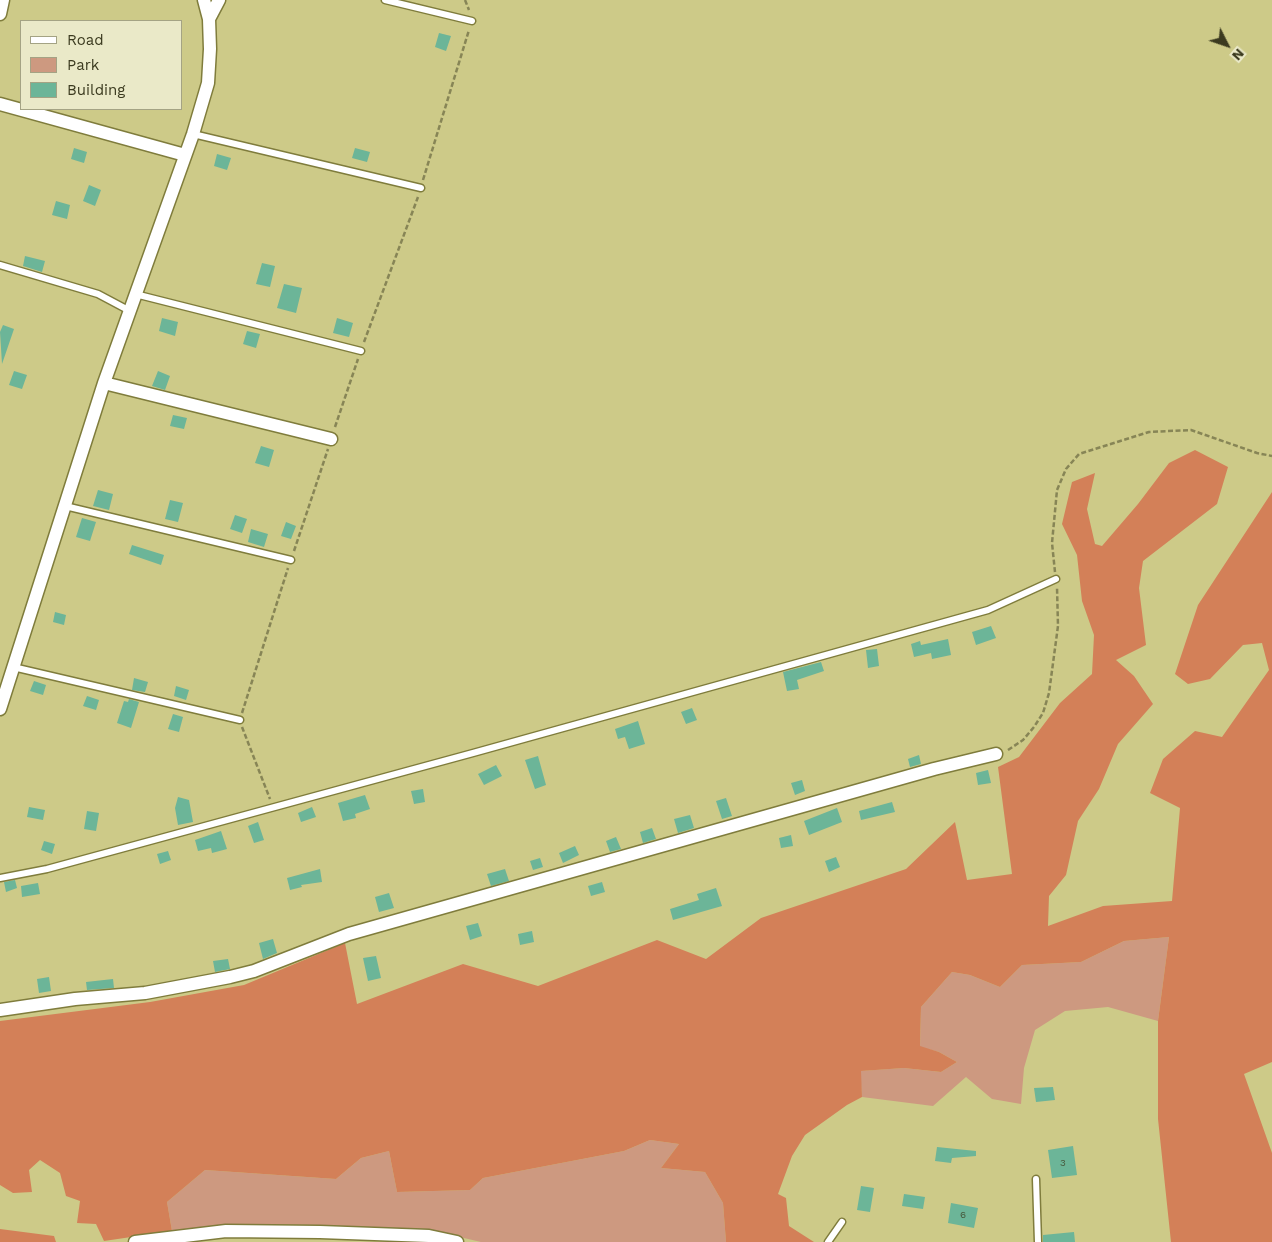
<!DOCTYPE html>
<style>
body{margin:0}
#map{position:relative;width:1272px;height:1242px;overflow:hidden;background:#cdca88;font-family:"Work Sans",sans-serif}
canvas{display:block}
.legend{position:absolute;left:20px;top:20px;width:162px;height:90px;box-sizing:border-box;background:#eae9c8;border:1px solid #a4a384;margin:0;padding:6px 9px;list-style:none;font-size:15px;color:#3b3a1f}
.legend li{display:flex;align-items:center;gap:10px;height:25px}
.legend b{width:25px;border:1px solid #a4a384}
.north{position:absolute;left:1202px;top:20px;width:50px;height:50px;-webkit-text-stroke:4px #eae9c8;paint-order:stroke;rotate:131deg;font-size:14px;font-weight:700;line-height:20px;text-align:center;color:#3b3a1f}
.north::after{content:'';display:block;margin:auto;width:18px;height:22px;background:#3b3a1f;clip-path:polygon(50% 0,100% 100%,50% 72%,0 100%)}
</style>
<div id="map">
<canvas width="1272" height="1242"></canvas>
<ul class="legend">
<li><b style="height:6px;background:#fff"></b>Road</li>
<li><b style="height:14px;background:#cd9980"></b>Park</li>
<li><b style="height:14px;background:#6cb598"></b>Building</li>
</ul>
<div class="north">N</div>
</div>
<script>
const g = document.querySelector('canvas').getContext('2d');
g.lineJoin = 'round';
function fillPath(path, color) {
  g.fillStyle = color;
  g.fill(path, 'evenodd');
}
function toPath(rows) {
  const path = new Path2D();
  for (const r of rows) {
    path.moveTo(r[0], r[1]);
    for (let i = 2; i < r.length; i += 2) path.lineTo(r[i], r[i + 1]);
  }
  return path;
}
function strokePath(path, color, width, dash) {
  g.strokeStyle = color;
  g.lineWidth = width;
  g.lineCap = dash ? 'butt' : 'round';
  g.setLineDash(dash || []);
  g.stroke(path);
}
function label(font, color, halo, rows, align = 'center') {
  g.font = font + ' "Work Sans",sans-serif';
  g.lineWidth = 4;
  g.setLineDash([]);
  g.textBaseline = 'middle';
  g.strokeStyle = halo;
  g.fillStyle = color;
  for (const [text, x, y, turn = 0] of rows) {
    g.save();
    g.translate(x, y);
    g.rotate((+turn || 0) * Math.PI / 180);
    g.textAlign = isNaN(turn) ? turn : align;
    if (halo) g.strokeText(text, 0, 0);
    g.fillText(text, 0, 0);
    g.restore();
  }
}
const green = toPath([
 [1169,937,1158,1021,1108,1007,1065,1011,1035,1030,1024,1068,1021,1104,992,1099,966,1077,933,1106,862,1097,860,1071,904,1068,941,1072,957,1062,939,1052,920,1047,921,1007,952,972,970,975,1000,987,1022,965,1081,962,1124,941],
 [650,1140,679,1144,661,1168,705,1172,723,1203,726,1242,481,1242,430,1230,317,1225,228,1224,172,1231,167,1202,205,1170,336,1179,361,1158,389,1151,397,1192,470,1190,483,1178,624,1151]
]);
const forest = toPath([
 [1195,450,1228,467,1217,504,1143,561,1139,588,1146,645,1116,660,1134,676,1153,704,1118,744,1099,789,1078,821,1066,875,1049,896,1048,926,1103,906,1172,901,1180,808,1150,793,1163,759,1195,731,1222,737,1269,670,1262,643,1243,645,1210,679,1188,684,1175,674,1198,605,1272,492,1272,1062,1244,1074,1272,1153,1272,1242,1171,1242,1158,1119,1158,1021,1169,937,1124,941,1081,962,1022,965,1000,987,970,975,952,972,921,1007,920,1046,939,1052,957,1062,941,1072,904,1068,861,1071,862,1097,847,1105,805,1135,792,1156,778,1194,786,1198,789,1226,814,1242,726,1242,723,1203,705,1172,661,1168,679,1144,650,1140,624,1151,483,1178,470,1190,397,1192,389,1151,361,1158,336,1179,205,1170,167,1202,172,1231,104,1241,96,1224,77,1223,80,1201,66,1196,60,1173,40,1160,29,1170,32,1192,13,1193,0,1185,0,1021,150,1002,244,985,345,943,357,1004,463,964,538,986,657,940,706,959,761,918,906,869,955,822,967,880,1012,874,998,767,1019,757,1060,703,1092,674,1094,635,1082,601,1077,555,1062,524,1072,482,1095,473,1087,509,1095,544,1102,546,1138,504,1169,463],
 [0,1229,54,1236,56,1242,0,1242]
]);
const building = toPath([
 [439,33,451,36,446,51,435,47],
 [74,148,87,152,84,163,71,159],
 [355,148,370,152,367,162,352,158],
 [217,154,231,158,227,170,214,166],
 [89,185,101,190,95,206,83,201],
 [56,201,70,205,67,219,52,215],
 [25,256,45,261,42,272,23,266],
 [262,263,275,266,270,287,256,284],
 [284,284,302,288,296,313,277,308],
 [162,318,178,322,175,336,159,331],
 [337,318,353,323,349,337,333,333],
 [3,325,14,329,2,364,0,332],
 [247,331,260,334,256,348,243,344],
 [14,371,27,375,22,389,9,385],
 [158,371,170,376,165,390,152,386],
 [173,415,187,418,184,429,170,426],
 [261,446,274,450,269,467,255,463],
 [98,490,113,494,109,510,93,506],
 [170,500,183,503,178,522,165,519],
 [235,515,247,519,242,533,230,529],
 [82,518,96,522,90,541,76,537],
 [286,522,296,526,291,539,281,536],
 [251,529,268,534,264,547,248,542],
 [132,545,164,555,161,565,129,554],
 [55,612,66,615,64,625,53,622],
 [991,626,996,638,976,645,972,632],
 [948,639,951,655,932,659,931,653,914,657,911,644,920,641,921,645],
 [877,649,879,666,868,668,866,650],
 [821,662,824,671,797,680,799,689,787,691,783,672],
 [134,678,148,682,145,692,132,690],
 [34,681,46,685,43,695,30,691],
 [176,686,189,690,186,700,174,696],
 [87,696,99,700,96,710,83,706],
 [129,699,139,702,131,728,117,723,124,701,128,702],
 [692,708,697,720,686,724,681,712],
 [173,714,183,717,179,732,168,729],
 [638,721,645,744,629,749,625,737,618,739,615,729],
 [919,755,921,764,910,767,908,759],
 [538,756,546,785,535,789,525,760],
 [496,765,502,776,484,785,478,774],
 [988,770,991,783,978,785,976,773],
 [802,780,805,791,795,795,791,783],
 [423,789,425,802,414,804,411,791],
 [365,795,370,809,355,814,356,818,343,821,338,803],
 [178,797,189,800,193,822,178,825,175,808],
 [726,798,732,816,722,819,716,801],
 [892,802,895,812,861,820,859,811],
 [29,807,45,810,43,820,27,817],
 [312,807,316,817,301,822,298,813],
 [837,808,842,822,809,835,804,821],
 [87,811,99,813,96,831,84,829],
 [690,815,694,828,678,833,674,819],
 [258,822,264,840,254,843,248,826],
 [652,828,656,839,643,843,640,832],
 [221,831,227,849,212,853,211,848,198,851,195,840],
 [791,835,793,846,781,848,779,838],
 [616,837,621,849,610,852,606,841],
 [44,841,55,844,52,854,41,850],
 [575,846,579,855,563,863,559,853],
 [168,851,171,860,160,864,157,854],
 [836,857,840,867,829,872,825,861],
 [540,858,543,867,533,870,530,861],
 [320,869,322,882,301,885,302,887,290,890,287,878],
 [505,869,509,881,491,886,487,874],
 [15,880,17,888,6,892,4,882],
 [602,882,605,892,591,896,588,886],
 [38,883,40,894,22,897,21,886],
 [716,888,722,906,673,920,670,909,699,900,697,894],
 [389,893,394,908,379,912,375,897],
 [478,923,482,936,470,940,466,926],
 [532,931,534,942,520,945,518,934],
 [273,939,277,953,263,959,259,943],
 [376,956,381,978,368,981,363,958],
 [228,959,230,969,215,972,213,961],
 [49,977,51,991,39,993,37,979],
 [113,979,114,988,87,990,86,982],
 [1053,1087,1055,1100,1036,1102,1034,1088],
 [1073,1146,1077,1175,1052,1178,1048,1150],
 [937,1147,976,1151,976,1156,952,1158,951,1163,935,1161],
 [861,1186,874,1188,870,1212,857,1210],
 [904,1194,925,1197,923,1209,902,1206],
 [951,1203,978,1208,974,1228,948,1223],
 [1074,1232,1075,1242,1043,1242,1043,1235]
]);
const path = toPath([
 [465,0,469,10],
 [423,180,469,30],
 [364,342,418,197],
 [335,427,358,359],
 [294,551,328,449],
 [1055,572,1052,543,1057,490,1066,469,1079,454,1149,432,1191,430,1257,453,1272,456],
 [242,713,288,568],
 [242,727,270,799],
 [1008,750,1023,740,1034,727,1043,713,1049,693,1058,626,1057,587]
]);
const lane = toPath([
 [385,0,472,21],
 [193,134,421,188],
 [0,265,98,294,130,311],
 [135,294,361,351],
 [65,506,291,560],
 [13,667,240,720],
 [0,878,47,869,473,753,988,610,1056,579],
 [1036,1179,1038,1242],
 [828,1242,842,1222]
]);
const street = toPath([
 [0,14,3,0],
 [209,19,219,0],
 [0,104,185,155],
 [104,383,331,439],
 [0,709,104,383,193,134,208,83,210,49,209,19,204,0],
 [0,1010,75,999,145,993,230,977,254,971,349,934,934,769,996,754],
 [135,1242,226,1231,320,1232,429,1236,457,1242]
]);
const numberNames = [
 ["3",1063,1163],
 ["6",963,1215]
];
fillPath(green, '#cd9980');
fillPath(forest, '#d38058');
fillPath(building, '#6cb598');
strokePath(lane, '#7f7c3c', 9);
strokePath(street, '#7f7c3c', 15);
strokePath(path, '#878556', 2.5, [5, 2.5]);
strokePath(lane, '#fff', 6);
strokePath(street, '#fff', 12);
label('10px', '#47593d', null, numberNames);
</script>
